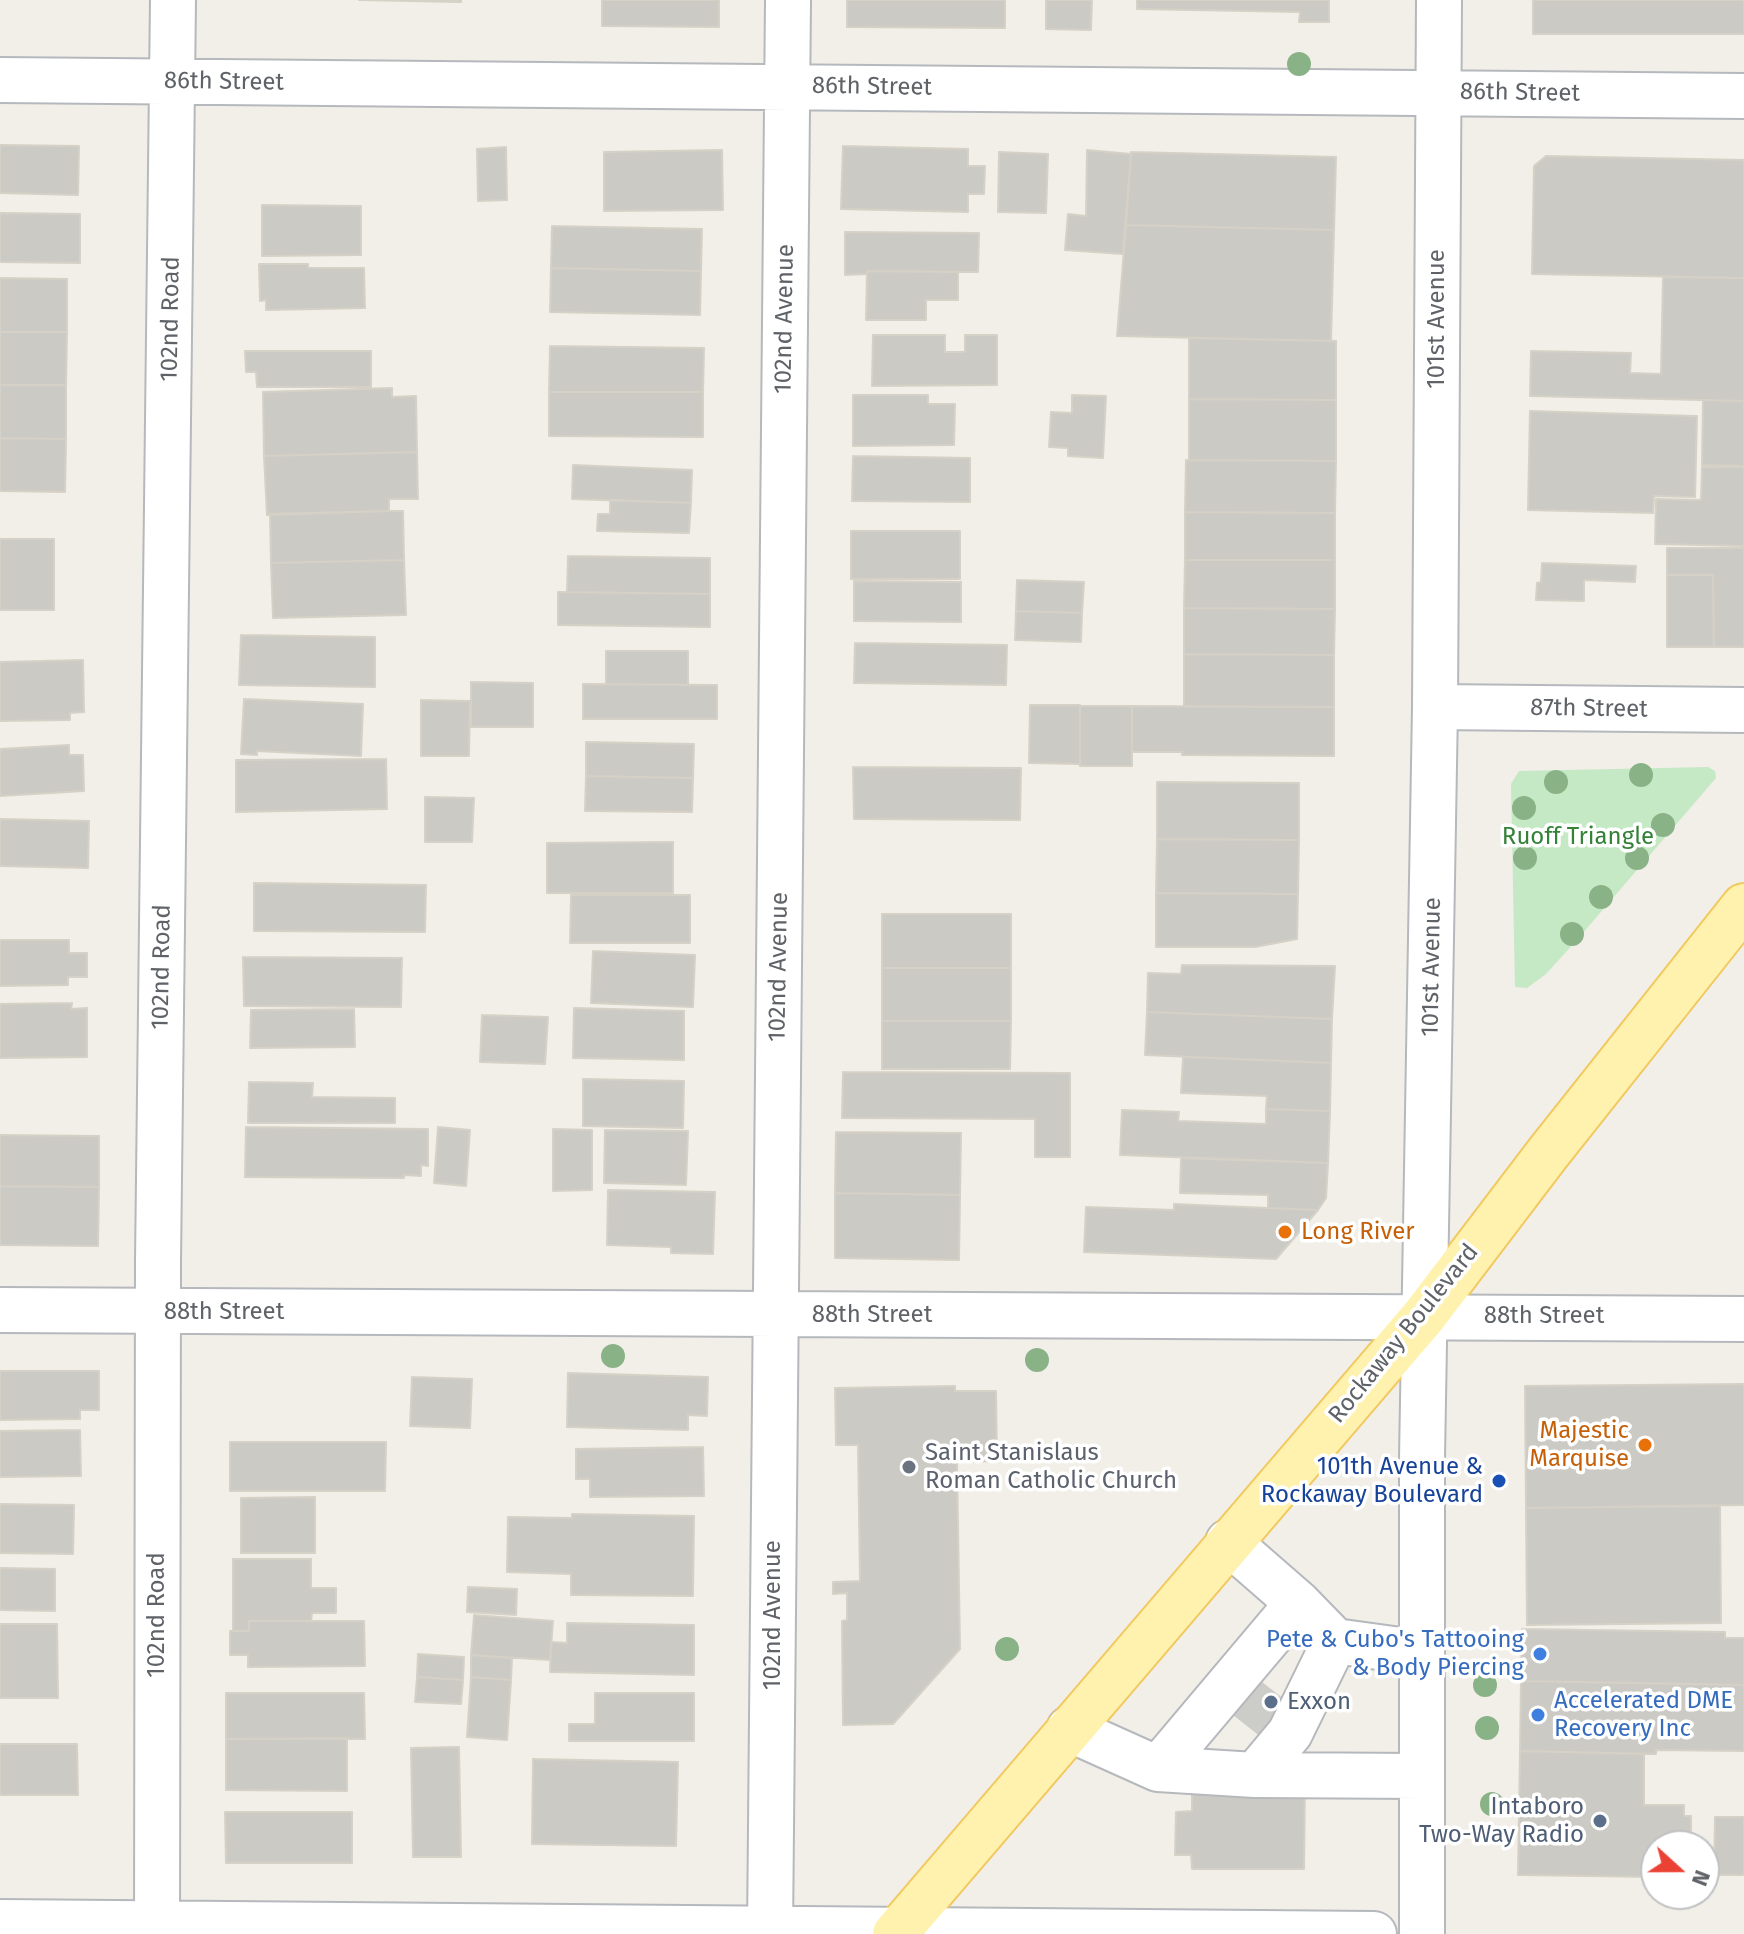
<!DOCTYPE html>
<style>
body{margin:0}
#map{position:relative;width:1744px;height:1934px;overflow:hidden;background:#f1efe8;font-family:"Fira Sans",sans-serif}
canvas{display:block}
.north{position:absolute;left:1640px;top:1830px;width:80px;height:80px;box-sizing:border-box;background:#fff;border:2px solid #bfc1c3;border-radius:50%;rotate:111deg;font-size:22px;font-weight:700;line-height:32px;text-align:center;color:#5f6368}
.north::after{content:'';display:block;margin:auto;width:28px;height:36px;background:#ea4335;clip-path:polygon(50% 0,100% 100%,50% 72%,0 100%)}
</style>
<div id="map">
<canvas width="1744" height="1934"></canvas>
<div class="north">N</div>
</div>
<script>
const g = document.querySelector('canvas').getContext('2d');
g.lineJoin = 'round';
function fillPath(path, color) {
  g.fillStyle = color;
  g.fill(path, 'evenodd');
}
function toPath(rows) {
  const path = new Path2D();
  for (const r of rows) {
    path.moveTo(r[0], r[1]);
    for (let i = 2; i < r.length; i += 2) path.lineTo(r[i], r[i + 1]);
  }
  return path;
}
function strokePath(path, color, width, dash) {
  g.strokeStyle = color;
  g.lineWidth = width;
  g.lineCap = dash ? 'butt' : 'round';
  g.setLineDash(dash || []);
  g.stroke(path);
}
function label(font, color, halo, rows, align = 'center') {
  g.font = font + ' "Fira Sans",sans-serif';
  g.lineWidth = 7;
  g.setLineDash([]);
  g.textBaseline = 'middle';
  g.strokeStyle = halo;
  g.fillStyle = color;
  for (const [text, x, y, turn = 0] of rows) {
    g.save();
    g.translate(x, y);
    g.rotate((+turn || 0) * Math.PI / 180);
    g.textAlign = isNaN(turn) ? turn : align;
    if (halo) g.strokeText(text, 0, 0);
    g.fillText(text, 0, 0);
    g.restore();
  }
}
const green = toPath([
 [1708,767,1715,771,1716,778,1576,941,1546,974,1527,988,1515,987,1511,784,1519,771]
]);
const building = toPath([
 [359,0,461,0,461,2,359,0],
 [602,0,719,0,719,27,602,26,602,0],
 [847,0,1005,0,1005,28,847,27,847,0],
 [1046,0,1092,0,1091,30,1046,29,1046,0],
 [1137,0,1329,0,1329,22,1299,22,1300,12,1137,9,1137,0],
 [1533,0,1744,0,1744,34,1533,34,1533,0],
 [0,145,79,146,78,195,0,193,0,145],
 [843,146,968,149,968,166,985,166,984,194,968,194,968,212,841,209,843,146],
 [506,147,507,200,478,201,477,149,506,147],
 [722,150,723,210,604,211,604,152,722,150],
 [1087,150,1131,154,1123,254,1065,250,1068,214,1086,216,1087,150],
 [999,152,1048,154,1046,213,998,212,999,152],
 [1131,152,1336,157,1334,230,1126,225,1131,152],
 [1546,156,1744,160,1744,278,1532,274,1534,166,1546,156],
 [262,205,361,206,361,255,262,256,262,205],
 [0,213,80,214,80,263,0,262,0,213],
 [1126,225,1334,230,1331,341,1117,336,1126,225],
 [552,226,702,229,701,271,551,268,552,226],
 [845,232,979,233,978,272,867,271,867,274,845,275,845,232],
 [259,264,308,264,308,268,364,268,365,308,266,310,266,300,260,301,259,264],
 [551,268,701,271,700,315,550,312,551,268],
 [867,271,958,272,958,300,926,300,926,320,866,320,867,271],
 [1663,277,1744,278,1744,401,1530,396,1531,351,1631,353,1630,373,1661,374,1663,277],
 [0,278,67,279,67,332,0,332,0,278],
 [0,332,67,332,66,385,0,385,0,332],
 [873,335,945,335,945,352,965,352,965,335,997,335,997,385,872,386,873,335],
 [1189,338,1336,341,1336,400,1189,399,1189,338],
 [550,346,704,348,703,392,549,392,550,346],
 [245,351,371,351,371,387,257,387,256,372,246,372,245,351],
 [0,385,66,385,66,439,0,438,0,385],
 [392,388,392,397,416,396,417,452,264,456,263,392,392,388],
 [549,392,703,392,703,437,549,436,549,392],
 [853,395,928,395,928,404,955,404,954,445,853,446,853,395],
 [1072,395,1106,396,1103,458,1068,456,1068,448,1049,447,1051,412,1072,413,1072,395],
 [1189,399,1336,400,1336,461,1189,460,1189,399],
 [1703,400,1744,401,1744,466,1702,465,1703,400],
 [1530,411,1697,416,1695,497,1654,496,1653,513,1528,510,1530,411],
 [0,438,66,439,65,492,0,491,0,438],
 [417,452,418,499,389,499,389,511,267,515,264,456,417,452],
 [853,456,970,458,970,502,852,501,853,456],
 [1186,460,1336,461,1335,513,1185,512,1186,460],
 [573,465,692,470,691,503,572,499,573,465],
 [1702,467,1744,467,1744,546,1655,544,1656,499,1701,500,1702,467],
 [610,500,691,503,689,533,597,531,598,514,610,514,610,500],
 [389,511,403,511,404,560,271,563,270,514,389,511],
 [1185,512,1335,513,1335,560,1185,560,1185,512],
 [851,531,960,531,960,579,851,579,851,531],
 [0,539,54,539,54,610,0,610,0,539],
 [1667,548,1744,548,1744,647,1714,647,1713,575,1667,575,1667,548],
 [568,556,710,558,710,594,567,592,568,556],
 [404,560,406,615,273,618,271,563,404,560],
 [1185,560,1335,560,1335,609,1184,608,1185,560],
 [1542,563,1636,566,1635,582,1584,580,1584,601,1536,600,1537,583,1541,582,1542,563],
 [1667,575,1713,575,1714,647,1667,647,1667,575],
 [1017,580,1084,582,1082,613,1016,611,1017,580],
 [854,581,961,582,961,622,854,621,854,581],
 [558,592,710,594,710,627,558,625,558,592],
 [1184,608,1335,609,1334,655,1184,654,1184,608],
 [1016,611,1082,613,1081,642,1015,640,1016,611],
 [241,635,375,637,375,687,239,685,241,635],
 [855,643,1007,645,1006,685,854,683,855,643],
 [606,651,688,651,688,685,606,684,606,651],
 [1184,654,1334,655,1334,707,1184,707,1184,654],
 [83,660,84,712,70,713,70,720,0,721,0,662,83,660],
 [471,682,533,683,533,727,471,727,471,682],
 [583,684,717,685,717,719,583,719,583,684],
 [244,699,363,704,361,756,257,751,257,755,241,754,244,699],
 [421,700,470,701,469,756,421,756,421,700],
 [1030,705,1080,705,1080,764,1029,763,1030,705],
 [1080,706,1132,706,1132,766,1080,766,1080,706],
 [1132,706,1334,707,1334,756,1182,755,1182,752,1132,752,1132,706],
 [586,742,694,744,693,778,586,776,586,742],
 [69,745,69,755,83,755,84,791,0,796,0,749,69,745],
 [386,759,387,809,236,812,236,760,386,759],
 [853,767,1021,768,1020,820,854,819,853,767],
 [586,776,693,778,692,812,585,811,586,776],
 [1157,782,1299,783,1299,840,1157,839,1157,782],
 [425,797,474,798,472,842,425,842,425,797],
 [0,819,89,821,88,868,0,866,0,819],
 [1157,839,1299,840,1298,894,1156,893,1157,839],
 [673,842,673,893,547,893,547,843,673,842],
 [254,883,426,885,425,932,254,931,254,883],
 [1156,893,1298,894,1297,939,1255,947,1156,947,1156,893],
 [571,895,690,895,690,943,570,943,571,895],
 [882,914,1011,914,1011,968,882,968,882,914],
 [0,940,69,940,69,953,87,953,87,977,68,977,68,985,0,986,0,940],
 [593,951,695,955,693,1007,591,1003,593,951],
 [243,957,402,958,401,1007,244,1006,243,957],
 [1182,965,1335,966,1332,1019,1147,1012,1148,973,1181,974,1182,965],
 [882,968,1011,968,1011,1021,882,1021,882,968],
 [72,1003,71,1009,87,1008,87,1057,0,1058,0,1004,72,1003],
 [574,1008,684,1011,684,1060,573,1058,574,1008],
 [354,1009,355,1047,250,1048,251,1010,354,1009],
 [1147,1012,1332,1019,1331,1063,1145,1055,1147,1012],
 [482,1015,548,1017,545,1064,480,1062,482,1015],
 [882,1021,1011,1021,1010,1069,882,1069,882,1021],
 [1183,1057,1331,1063,1330,1111,1266,1109,1267,1096,1181,1093,1183,1057],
 [843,1072,1070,1073,1070,1157,1035,1157,1035,1119,842,1118,843,1072],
 [583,1079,684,1081,683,1128,583,1126,583,1079],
 [249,1082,313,1083,312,1097,395,1098,395,1123,248,1123,249,1082],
 [1266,1109,1330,1111,1328,1163,1120,1155,1122,1110,1179,1112,1178,1121,1266,1124,1266,1109],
 [246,1127,428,1129,428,1166,421,1165,421,1176,404,1175,404,1178,245,1177,246,1127],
 [438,1127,470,1130,466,1186,434,1183,438,1127],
 [553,1129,592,1130,592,1190,553,1191,553,1129],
 [605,1130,688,1131,686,1185,604,1183,605,1130],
 [836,1132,961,1133,960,1195,835,1193,836,1132],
 [0,1135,99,1136,99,1187,0,1186,0,1135],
 [1181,1158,1328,1163,1326,1198,1318,1210,1268,1208,1268,1195,1180,1193,1181,1158],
 [0,1186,99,1187,98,1246,0,1245,0,1186],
 [608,1190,715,1192,713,1254,671,1253,671,1247,607,1245,608,1190],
 [835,1193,960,1195,959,1260,835,1258,835,1193],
 [1174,1204,1268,1208,1318,1210,1276,1259,1084,1252,1086,1207,1174,1210,1174,1204],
 [0,1371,99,1371,99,1410,80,1410,80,1419,0,1420,0,1371],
 [568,1373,708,1377,707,1416,688,1415,688,1430,567,1427,568,1373],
 [412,1377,472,1379,470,1428,410,1426,412,1377],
 [1744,1384,1744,1505,1526,1508,1525,1386,1744,1384],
 [955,1386,955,1391,996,1391,997,1461,957,1462,960,1649,893,1724,843,1725,842,1621,847,1620,847,1593,833,1594,833,1582,860,1581,858,1445,836,1445,835,1388,955,1386],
 [80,1430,81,1476,0,1477,0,1431,80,1430],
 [230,1442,386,1442,385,1491,230,1491,230,1442],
 [703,1447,704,1496,590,1497,590,1479,576,1479,576,1449,703,1447],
 [315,1497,315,1553,241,1553,241,1498,315,1497],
 [0,1504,74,1505,73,1554,0,1553,0,1504],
 [1720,1506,1721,1623,1527,1625,1526,1508,1720,1506],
 [572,1514,694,1516,693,1596,571,1595,571,1574,507,1572,508,1517,572,1518,572,1514],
 [233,1559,311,1559,311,1588,336,1588,336,1613,312,1613,311,1621,249,1621,249,1631,233,1631,233,1559],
 [0,1568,55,1569,55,1611,0,1610,0,1568],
 [468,1587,517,1589,516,1615,467,1612,468,1587],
 [474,1615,553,1621,550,1660,471,1655,474,1615],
 [249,1621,364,1621,365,1666,248,1667,248,1655,230,1655,230,1631,249,1631,249,1621],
 [567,1623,694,1625,694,1675,550,1672,551,1642,567,1643,567,1623],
 [0,1624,57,1624,58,1698,0,1698,0,1624],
 [1522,1629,1725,1632,1725,1638,1744,1638,1744,1685,1521,1681,1522,1629],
 [418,1654,464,1657,463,1680,417,1677,418,1654],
 [471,1655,512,1658,511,1680,471,1677,471,1655],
 [417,1677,463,1680,461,1704,415,1702,417,1677],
 [471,1677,511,1680,507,1740,467,1737,471,1677],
 [1521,1681,1744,1685,1744,1751,1656,1750,1656,1754,1520,1751,1521,1681],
 [226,1693,364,1693,365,1739,226,1739,226,1693],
 [595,1693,694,1693,694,1741,569,1741,569,1724,595,1724,595,1693],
 [347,1738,347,1791,226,1790,226,1739,347,1738],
 [0,1744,77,1744,78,1795,0,1795,0,1744],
 [459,1747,461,1857,413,1857,411,1748,459,1747],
 [1520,1751,1644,1754,1644,1805,1684,1805,1684,1816,1691,1816,1691,1846,1656,1846,1656,1877,1518,1875,1520,1751],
 [533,1759,678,1762,676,1846,532,1844,533,1759],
 [1192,1782,1305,1782,1304,1869,1192,1869,1191,1855,1175,1855,1176,1812,1192,1811,1192,1782],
 [225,1812,352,1812,352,1863,226,1863,225,1812],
 [1715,1817,1744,1817,1744,1875,1714,1875,1715,1817]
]);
const minorTunnel = toPath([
 [1243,1695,1284,1727]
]);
const minor = toPath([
 [0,80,1744,96],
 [1435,707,1744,710],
 [0,1310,1744,1319],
 [1228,1542,1298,1603],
 [1069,1729,1158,1769,1298,1603,1335,1641,1422,1653],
 [1158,1769,1255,1775,1422,1776],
 [1255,1775,1290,1733,1335,1641],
 [0,1922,1374,1934],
 [157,1934,158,1261,173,0],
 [770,1934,788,0],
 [1422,1934,1422,1458,1435,707,1439,0]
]);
const major = toPath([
 [895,1934,1424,1316,1548,1153,1744,906]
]);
const trees = [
 [1299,64],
 [1641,775],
 [1556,782],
 [1524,808],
 [1663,825],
 [1525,858],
 [1637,858],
 [1601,897],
 [1572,934],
 [613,1356],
 [1037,1360],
 [1007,1649],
 [1485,1685],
 [1487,1728],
 [1492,1804]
];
const markers = [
 [1285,1232,8,"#e8710a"],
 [1645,1445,8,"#e8710a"],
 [909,1467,8,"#6b7280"],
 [1499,1481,8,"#1a4fb4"],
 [1540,1654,8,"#3f7fe0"],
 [1271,1702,8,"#5c6f8a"],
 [1538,1715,8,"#3f7fe0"],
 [1600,1821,8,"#5c6f8a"]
];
const streetNames = [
 ["86th Street",224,82,1],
 ["86th Street",872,87,1],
 ["86th Street",1520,93,1],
 ["102nd Road",171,319,-89],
 ["102nd Avenue",785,319,-89],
 ["101st Avenue",1437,319,-90],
 ["87th Street",1589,709,1],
 ["102nd Road",162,967,-89],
 ["102nd Avenue",779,967,-89],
 ["101st Avenue",1432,967,-89],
 ["88th Street",224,1312],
 ["88th Street",872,1315],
 ["88th Street",1544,1316],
 ["Rockaway Boulevard",1404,1334,-51],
 ["102nd Road",157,1615,-90],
 ["102nd Avenue",773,1615,-90]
];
const parkNames = [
 ["Ruoff Triangle",1578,837]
];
const foodNames = [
 ["Long River",1301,1232],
 ["Majestic",1629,1431,"right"],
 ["Marquise",1629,1459,"right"]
];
const worshipNames = [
 ["Saint Stanislaus",925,1453],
 ["Roman Catholic Church",925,1481]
];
const transitNames = [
 ["101th Avenue &",1483,1467],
 ["Rockaway Boulevard",1483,1495]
];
const shopNames = [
 ["Pete & Cubo's Tattooing",1524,1640],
 ["& Body Piercing",1524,1668],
 ["Accelerated DME",1554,1701,"left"],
 ["Recovery Inc",1554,1729,"left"]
];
const serviceNames = [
 ["Exxon",1287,1702],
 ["Intaboro",1584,1807,"right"],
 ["Two-Way Radio",1584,1835,"right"]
];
fillPath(green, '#c5e8c5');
fillPath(building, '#cccac5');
strokePath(building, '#d6d1c6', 2);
strokePath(minorTunnel, '#ccccc8', 44, [44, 22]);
strokePath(minor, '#b5b8bc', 48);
strokePath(major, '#f2c960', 48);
strokePath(minor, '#fff', 44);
strokePath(major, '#fff2af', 44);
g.fillStyle = '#89b387';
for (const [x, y] of trees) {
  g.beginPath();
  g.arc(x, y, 12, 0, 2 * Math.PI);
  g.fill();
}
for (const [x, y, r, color] of markers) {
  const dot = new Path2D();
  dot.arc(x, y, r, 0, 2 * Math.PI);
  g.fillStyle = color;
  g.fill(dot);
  strokePath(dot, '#fff', 3);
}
label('24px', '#5f6368', '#fff', streetNames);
label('24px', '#348238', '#fff', parkNames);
label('24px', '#c56008', '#fff', foodNames, 'left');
label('24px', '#5b616d', '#fff', worshipNames, 'left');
label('24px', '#164399', '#fff', transitNames, 'right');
label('24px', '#366cbe', '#fff', shopNames, 'right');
label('24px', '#4e5e75', '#fff', serviceNames, 'left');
</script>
